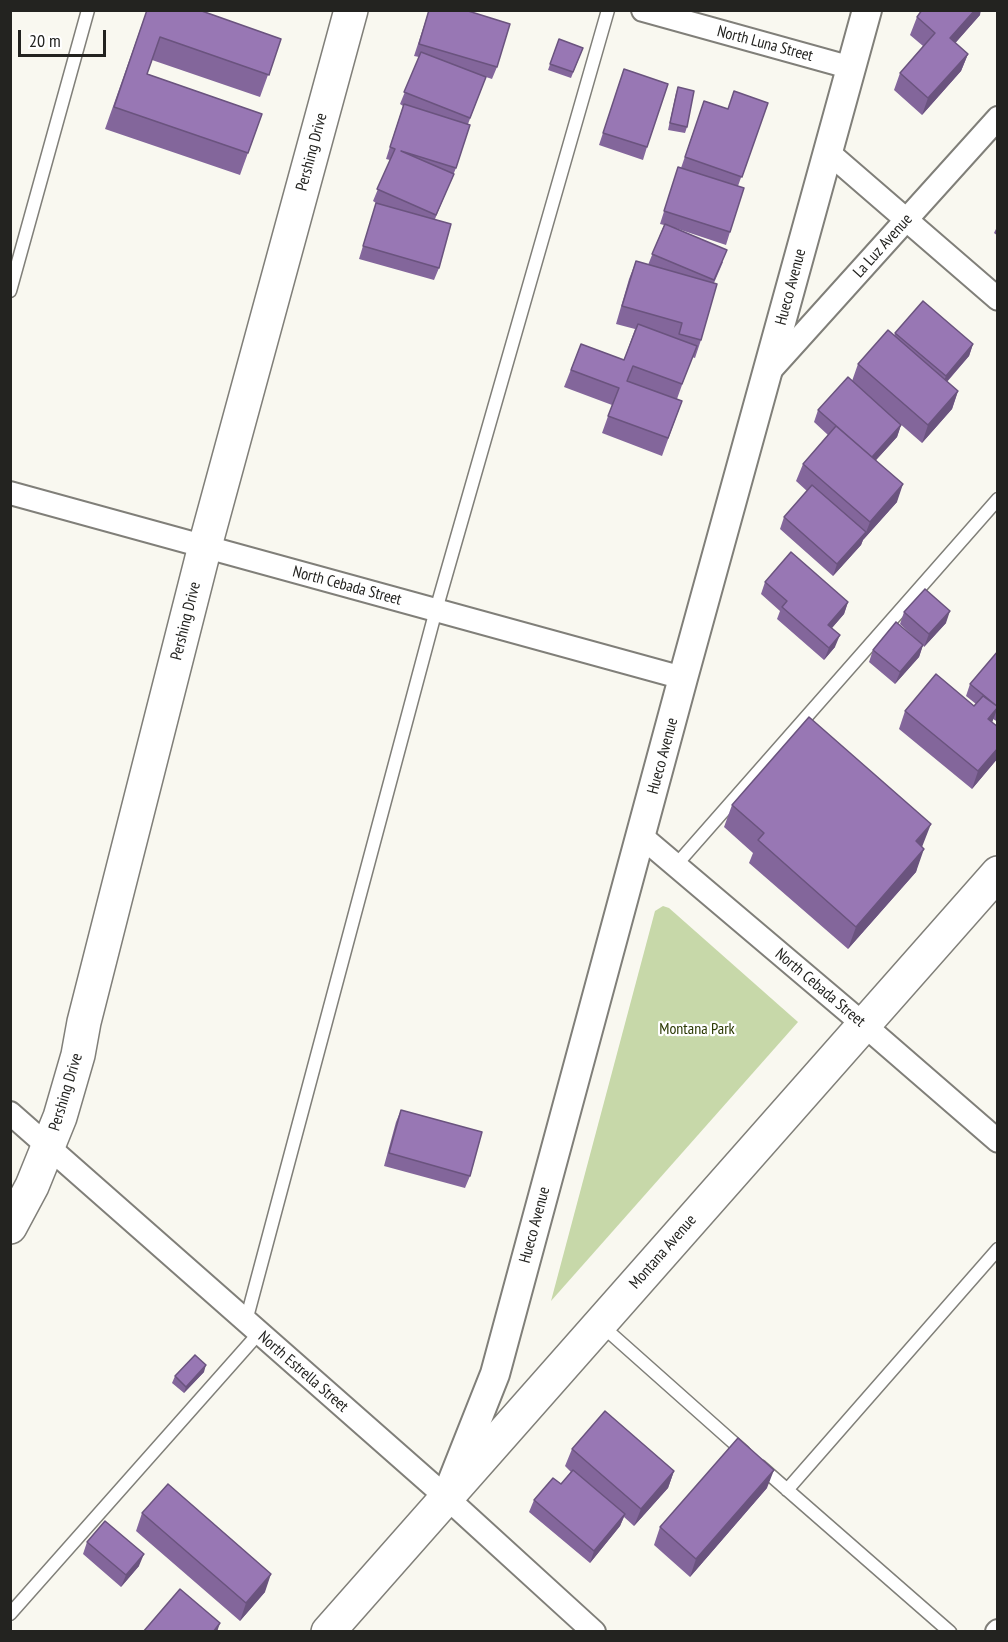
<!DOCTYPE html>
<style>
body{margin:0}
#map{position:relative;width:1008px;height:1642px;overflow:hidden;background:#f9f8f0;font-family:"PT Sans Narrow",sans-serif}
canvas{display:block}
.frame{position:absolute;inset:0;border:12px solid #232320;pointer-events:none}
.scale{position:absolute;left:18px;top:30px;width:88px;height:27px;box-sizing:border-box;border:3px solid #232320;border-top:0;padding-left:8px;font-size:18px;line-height:21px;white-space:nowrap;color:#232320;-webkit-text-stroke:4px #fff;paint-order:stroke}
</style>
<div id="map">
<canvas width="1008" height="1642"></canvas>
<div class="frame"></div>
<div class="scale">20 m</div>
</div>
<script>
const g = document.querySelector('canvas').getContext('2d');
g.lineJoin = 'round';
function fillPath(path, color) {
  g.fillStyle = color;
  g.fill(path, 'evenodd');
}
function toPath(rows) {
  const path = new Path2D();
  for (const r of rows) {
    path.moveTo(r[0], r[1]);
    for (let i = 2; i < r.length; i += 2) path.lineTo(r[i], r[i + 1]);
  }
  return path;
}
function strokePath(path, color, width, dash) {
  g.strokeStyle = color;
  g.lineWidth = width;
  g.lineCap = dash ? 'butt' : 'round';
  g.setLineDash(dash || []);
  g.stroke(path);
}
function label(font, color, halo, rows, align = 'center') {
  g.font = font + ' "PT Sans Narrow",sans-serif';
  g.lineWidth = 4.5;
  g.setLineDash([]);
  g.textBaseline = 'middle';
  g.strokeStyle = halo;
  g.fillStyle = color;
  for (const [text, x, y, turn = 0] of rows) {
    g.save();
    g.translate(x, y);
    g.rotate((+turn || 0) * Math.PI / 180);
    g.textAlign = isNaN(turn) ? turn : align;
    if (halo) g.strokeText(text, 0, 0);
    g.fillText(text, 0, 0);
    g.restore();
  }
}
const green = toPath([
 [663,906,669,908,798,1022,551,1301,655,911]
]);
const service = toPath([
 [10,291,88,10],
 [676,865,998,499],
 [246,1321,436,610,608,10],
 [600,1324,744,1452],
 [760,1466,950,1632],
 [787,1490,998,1249],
 [10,1614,259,1333]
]);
const minor = toPath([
 [643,10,852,68],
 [828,152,998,299],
 [768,373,998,118],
 [10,493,683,678],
 [641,836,863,1024,998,1141],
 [10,1113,446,1497,594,1632],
 [997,1632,998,1631]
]);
const tertiary = toPath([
 [449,1490,495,1374,683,678,867,10]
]);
const secondary = toPath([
 [10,1227,32,1186,60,1117,78,1055,84,1022,205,546,351,10]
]);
const primary = toPath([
 [328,1632,998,873]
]);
const wall = toPath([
 [147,10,281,39,260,97,152,60,147,74,262,114,240,175,105,129],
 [429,10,465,10,497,67,492,79,486,77,468,124,456,168,435,219,439,268,434,280,359,259,376,203,373,201,390,160,386,159,403,106,400,104,419,57,414,56],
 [980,15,955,43,968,54,961,71,922,115,894,90,900,73,923,46,910,35,917,17],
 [559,39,583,48,571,78,548,70],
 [620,81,647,147,643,160,599,145],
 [678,87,687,127,685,133,668,130,676,93],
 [704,101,728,109,768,103,738,186,730,232,726,245,675,228,723,262,714,283,701,340,695,358,692,357,677,399,682,401,662,456,602,433,612,405,564,387,581,344,624,360,635,329,616,324,629,279,636,261,648,265,664,225,660,224,674,180,681,168],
 [998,225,998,236,994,233],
 [895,333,973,344,969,356,947,382,958,391,952,409,922,443,898,422,901,425,897,437,876,460,897,502,863,540,861,545,833,576,780,529,784,517,807,491,796,481,803,464,828,435,814,422,818,410,852,381,858,364,894,336],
 [765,582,848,602,844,614,832,628,835,647,824,660,777,619,780,611,761,594],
 [904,612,946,623,924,647,923,645,919,657,895,684,869,662,873,650,917,640,900,624],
 [998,651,998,722,993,719,992,722,998,727,998,758,972,789,899,729,905,711,974,706,976,704,966,696,970,684],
 [732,805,922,847,916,872,848,949,749,863,753,853,724,827],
 [401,1110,470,1176,465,1188,384,1166,396,1122],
 [204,1372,184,1393,172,1383,175,1376],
 [572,1449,674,1471,668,1488,634,1526,624,1517,620,1526,590,1563,529,1512,534,1500,561,1484,571,1472,565,1466],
 [767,1488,690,1577,654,1545,660,1527],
 [142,1513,265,1592,240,1621,136,1531],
 [87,1542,139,1566,121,1587,83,1554]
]);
const shadedWall = toPath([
 [975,10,981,10,980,15,944,56,950,38],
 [968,54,961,71,922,115,928,98],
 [973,344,969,356,941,388,946,376],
 [958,391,952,409,922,443,928,425],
 [901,425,897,437,867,470,871,458],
 [903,484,897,502,863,540,870,522],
 [866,532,861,545,833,576,837,564],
 [848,602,844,614,824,637,828,625],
 [950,611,946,623,924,647,929,634],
 [840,635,835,647,824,660,829,648],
 [923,645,919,657,895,684,900,672],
 [998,707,991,725,988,719],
 [998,748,998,758,972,789,978,771],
 [931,824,922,847,907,864,916,841],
 [924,849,916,872,848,949,856,927],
 [206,1365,204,1372,184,1393,186,1387],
 [774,1470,767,1488,690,1577,696,1559],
 [674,1471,668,1488,634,1526,641,1509],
 [625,1514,620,1526,590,1563,594,1551],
 [144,1554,139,1566,121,1587,126,1575],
 [271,1574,265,1592,240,1621,246,1603],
 [220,1623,217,1632,213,1632]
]);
const building = toPath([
 [147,10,199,10,281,39,269,75,160,37,147,74,262,114,248,153,114,107,147,10],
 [429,10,465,10,510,24,497,67,419,44,429,10],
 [922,10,975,10,950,38,968,54,928,98,900,73,935,33,917,17,922,10],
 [559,39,583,48,573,72,550,64,559,39],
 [421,52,486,77,470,118,404,92,421,52],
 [624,69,668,84,647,147,603,133,624,69],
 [678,87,694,91,687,127,670,123,678,87],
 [734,91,768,103,742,177,685,157,704,101,728,109,734,91],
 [404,104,470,125,456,168,401,151,454,174,436,215,377,189,395,149,390,147,404,104],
 [678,167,744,188,730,232,664,211,678,167],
 [376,203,451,224,439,268,363,246,376,203],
 [665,224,727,250,714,280,652,254,665,224],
 [636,261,717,284,701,340,679,334,682,323,622,306,636,261],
 [923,301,973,344,946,376,895,333,923,301],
 [638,324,697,346,682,384,633,366,627,381,682,401,668,438,608,416,619,388,571,370,581,344,624,360,638,324],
 [888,330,958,391,928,425,858,364,888,330],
 [848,377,901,425,872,457,818,410,848,377],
 [836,426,903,484,870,522,803,464,836,426],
 [812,485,866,532,837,564,784,517,812,485],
 [791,552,848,602,828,625,840,635,829,648,782,607,787,601,765,582,791,552],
 [925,589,950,611,929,634,904,612,925,589],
 [896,622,923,645,900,672,873,650,896,622],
 [998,651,998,707,970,684,998,651],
 [936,674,974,706,983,696,998,707,988,719,998,727,998,748,978,771,905,711,936,674],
 [809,717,931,824,916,841,924,849,856,927,758,840,764,833,732,805,809,717],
 [401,1110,482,1132,470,1176,389,1153,401,1110],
 [195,1355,206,1365,186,1387,175,1376,195,1355],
 [605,1411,674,1471,641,1509,572,1449,605,1411],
 [738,1438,774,1470,696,1559,660,1527,738,1438],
 [573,1470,625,1514,594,1551,534,1500,553,1478,561,1484,573,1470],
 [168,1484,271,1574,246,1603,142,1513,168,1484],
 [105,1521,144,1554,126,1575,87,1542,105,1521],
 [180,1589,220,1623,213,1632,143,1632,180,1589]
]);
const streetNames = [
 ["North Luna Street",765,44,15],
 ["Pershing Drive",312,152,-75],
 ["La Luz Avenue",883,246,-48],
 ["Hueco Avenue",791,287,-75],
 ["North Cebada Street",347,586,15],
 ["Pershing Drive",186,621,-76],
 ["Hueco Avenue",663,756,-75],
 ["North Cebada Street",820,988,40],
 ["Pershing Drive",66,1092,-73],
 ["Hueco Avenue",535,1225,-75],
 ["Montana Avenue",663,1252,-49],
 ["North Estrella Street",303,1372,41]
];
const parkNames = [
 ["Montana Park",697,1029]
];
fillPath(green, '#c7d8a9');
strokePath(service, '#807f79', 15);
strokePath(minor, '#807f79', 26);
strokePath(tertiary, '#807f79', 32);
strokePath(secondary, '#807f79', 36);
strokePath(primary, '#807f79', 36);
strokePath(service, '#fff', 12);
strokePath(minor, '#fff', 22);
strokePath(tertiary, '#fff', 28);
strokePath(secondary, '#fff', 33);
strokePath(primary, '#fff', 33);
fillPath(wall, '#83669b');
fillPath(shadedWall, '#6a537e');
fillPath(building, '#9877b4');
strokePath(building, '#6a537e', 1.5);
label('16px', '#232320', '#fff', streetNames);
label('16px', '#293701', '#fff', parkNames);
</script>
